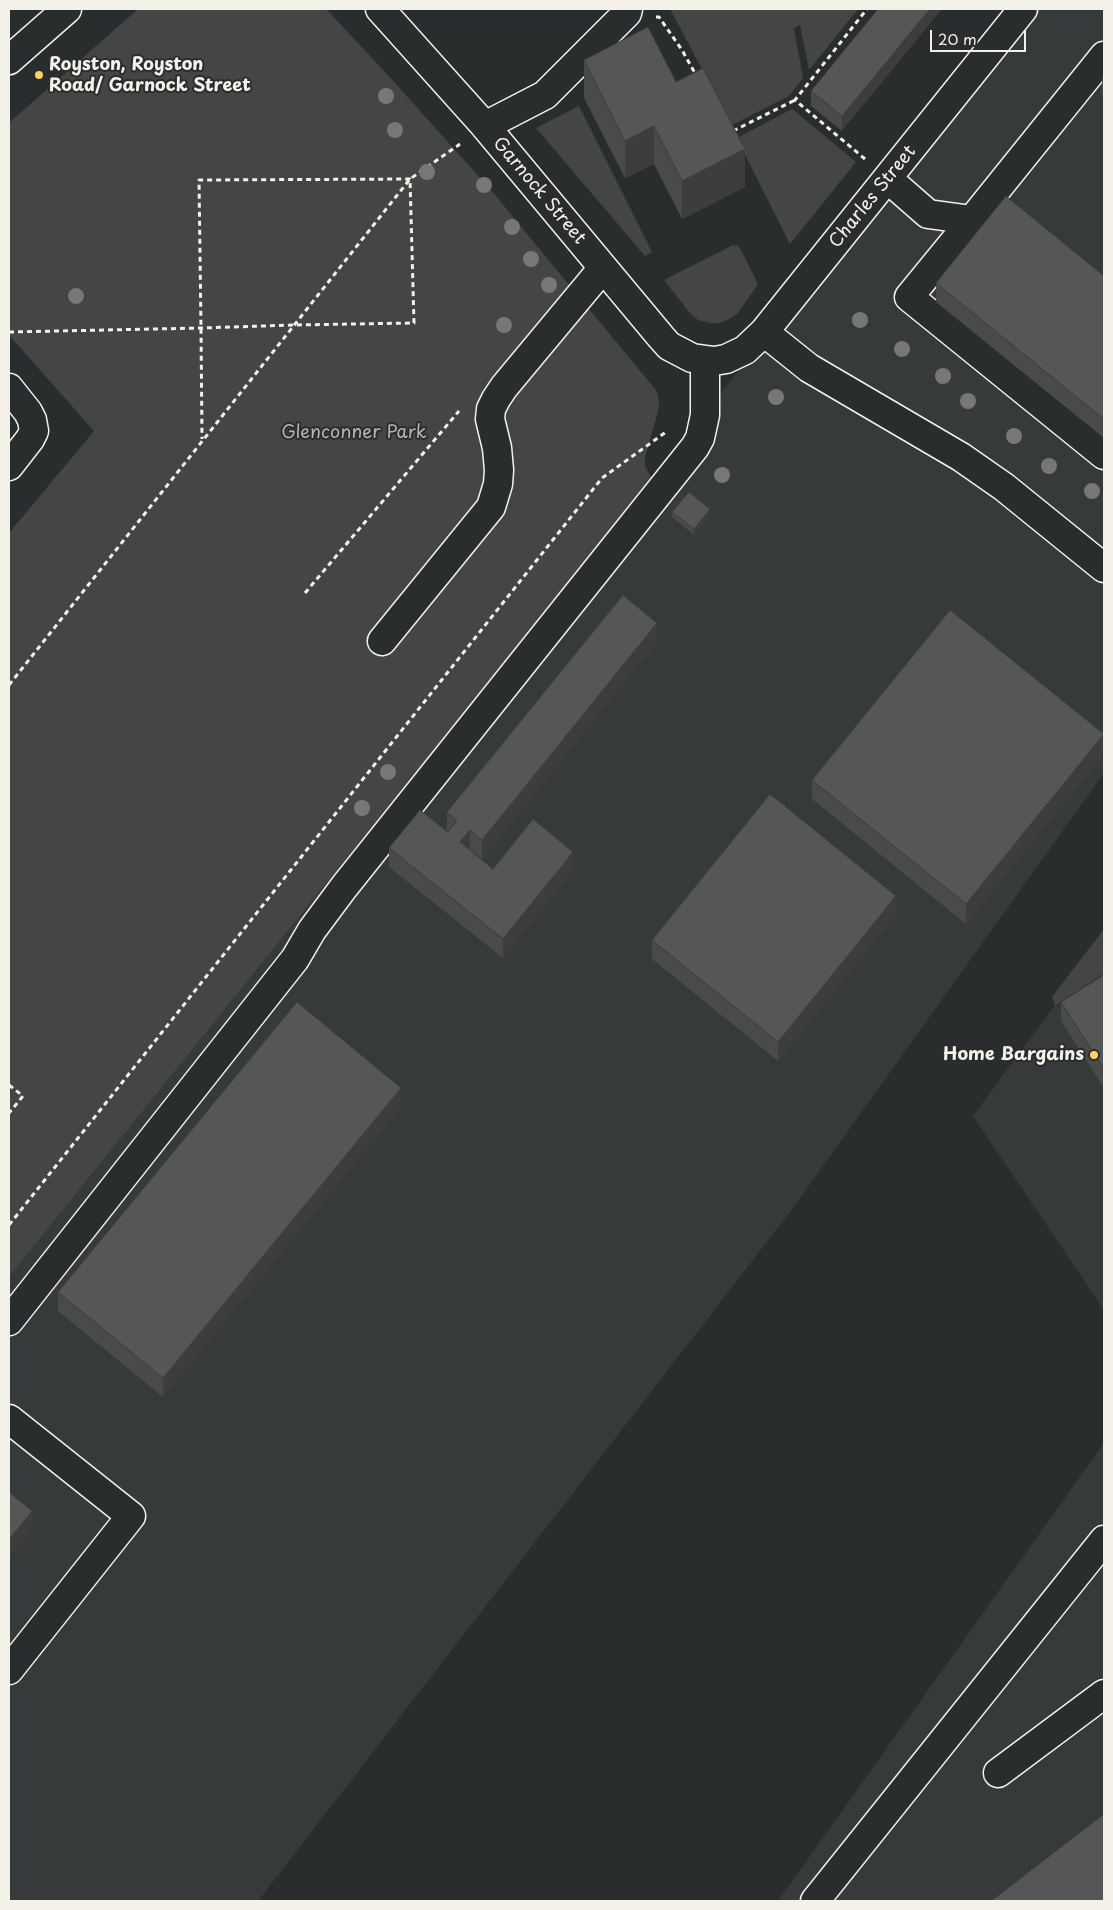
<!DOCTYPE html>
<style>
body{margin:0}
#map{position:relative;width:1113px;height:1910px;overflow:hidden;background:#2a2d2e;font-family:"Playpen Sans",sans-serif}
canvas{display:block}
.frame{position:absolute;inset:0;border:10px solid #f4f1e8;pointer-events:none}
.scale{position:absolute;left:930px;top:30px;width:96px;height:22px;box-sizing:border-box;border:2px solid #f4f1e8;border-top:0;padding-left:6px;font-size:15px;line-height:18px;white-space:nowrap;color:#f4f1e8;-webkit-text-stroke:4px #2a2d2e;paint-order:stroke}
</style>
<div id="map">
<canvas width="1113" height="1910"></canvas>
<div class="frame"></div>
<div class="scale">20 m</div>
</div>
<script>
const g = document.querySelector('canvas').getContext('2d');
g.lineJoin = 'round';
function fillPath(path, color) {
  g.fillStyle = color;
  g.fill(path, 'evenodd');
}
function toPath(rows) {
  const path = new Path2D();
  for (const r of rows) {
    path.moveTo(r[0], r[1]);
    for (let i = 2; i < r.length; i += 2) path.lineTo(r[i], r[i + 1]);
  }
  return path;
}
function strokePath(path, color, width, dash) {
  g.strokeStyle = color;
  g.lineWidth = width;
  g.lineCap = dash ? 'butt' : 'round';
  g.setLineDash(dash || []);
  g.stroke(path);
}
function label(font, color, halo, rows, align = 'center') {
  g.font = font + ' "Playpen Sans",sans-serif';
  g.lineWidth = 4;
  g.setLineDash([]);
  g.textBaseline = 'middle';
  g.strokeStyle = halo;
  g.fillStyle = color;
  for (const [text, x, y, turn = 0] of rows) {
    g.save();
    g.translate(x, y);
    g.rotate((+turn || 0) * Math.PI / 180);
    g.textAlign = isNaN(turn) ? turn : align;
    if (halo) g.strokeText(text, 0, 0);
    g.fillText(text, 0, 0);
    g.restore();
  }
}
const built = toPath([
 [1026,9,1104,9,1104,773,793,1208,258,1901,9,1901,9,1277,654,477],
 [1104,929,1104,1310,973,1116,1055,1005,1052,997],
 [1104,1443,1104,1901,778,1901]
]);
const green = toPath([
 [138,9,326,9,386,73,490,189,655,389,658,395,659,408,645,457,645,466,652,479,9,1277,9,533,94,431,9,335,9,123],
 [670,9,858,9,809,70,800,25,794,28,803,78,789,96,732,125],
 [579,106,652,252,645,256,536,128],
 [792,109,856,162,790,244,738,141,739,137],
 [733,245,738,246,741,250,758,284,738,313,729,319,720,323,710,323,698,320,689,312,664,280],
 [1104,929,1104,973,1055,1005,1052,997]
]);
const path = toPath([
 [656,17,659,17,682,50,696,75],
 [733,131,795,100],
 [865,159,795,100,867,9],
 [9,332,201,328,294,325,414,323,410,179,199,180,201,328,202,439],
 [305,593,459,411],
 [9,685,410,179,460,144],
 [9,1085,23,1096,9,1113],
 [9,1225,602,478,666,432]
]);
const minor = toPath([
 [380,9,485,126,661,337,669,346,692,358,714,361,726,359,745,350,764,332,1023,9],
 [9,60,67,9],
 [485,126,545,95,627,13,628,9],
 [888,179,928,214,972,220,909,297,1104,455],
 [972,220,1104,56],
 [764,332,809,368,961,457,1004,487,1104,568],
 [9,388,28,412,32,420,34,431,30,439,9,466],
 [382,641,491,507,498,484,499,470,497,448,490,419,491,409,496,399,504,387,603,268],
 [9,1321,295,959,312,930,344,887,695,447,700,438,705,415,705,361],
 [9,1419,131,1516,9,1670],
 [998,1773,1104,1694],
 [815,1901,1104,1540]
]);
const trees = [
 [386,96],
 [395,130],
 [427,172],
 [484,185],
 [512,227],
 [531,259],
 [549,285],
 [76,296],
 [860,320],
 [504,325],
 [902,349],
 [943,376],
 [776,397],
 [968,401],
 [1014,436],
 [1049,466],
 [722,475],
 [1092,491],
 [388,772],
 [362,808]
];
const wall = toPath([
 [878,9,842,131,811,106,811,91],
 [584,60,676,82,745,187,682,219,654,164,625,178,584,98],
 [1104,75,1104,98,1102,96,1102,77],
 [1104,276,1104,438,936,302,936,283],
 [672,512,710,515,694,535,672,517],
 [657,642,482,859,470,850,493,869,573,871,503,958,389,867,389,848,448,832,447,831,447,812],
 [1104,754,966,924,812,799,812,780],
 [896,915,778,1061,652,959,652,940],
 [1104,975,1104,1088,1061,1021,1061,1002],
 [401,1107,163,1397,58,1311,58,1292]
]);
const shadedWall = toPath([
 [930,9,942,9,842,131,842,116],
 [654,126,654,164,625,178,625,141],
 [745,149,745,187,682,219,682,181],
 [710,509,710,515,694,535,694,529],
 [657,623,657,642,482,859,482,840],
 [1104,734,1104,754,966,924,966,904],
 [470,830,470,850,460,861,460,842],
 [573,852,573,871,503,958,503,939],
 [896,896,896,915,778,1061,778,1042],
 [401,1088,401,1107,163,1397,163,1378],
 [32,1511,32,1530,9,1559,9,1540]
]);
const building = toPath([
 [878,9,930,9,842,116,811,91,878,9],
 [648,27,676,82,703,68,745,149,682,181,654,126,625,141,584,60,648,27],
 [1006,196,1104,276,1104,419,936,283,1006,196],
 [689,492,710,509,694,529,672,512,689,492],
 [623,595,657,623,482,840,470,830,460,842,493,869,533,819,573,852,503,939,389,848,420,810,448,832,457,821,447,812,623,595],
 [950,610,1104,734,966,904,812,780,950,610],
 [770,794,896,896,778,1042,652,940,770,794],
 [1104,975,1104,1069,1061,1002,1104,975],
 [297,1002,401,1088,163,1378,58,1292,297,1002],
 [9,1492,32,1511,9,1540,9,1492],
 [1104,1814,1104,1901,991,1901,1104,1814]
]);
const markers = [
 [39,75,5,"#ffd166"],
 [1094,1055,5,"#ffd166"]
];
const poiNames = [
 ["Royston, Royston",49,65],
 ["Road/ Garnock Street",49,86],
 ["Home Bargains",1084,1055,"right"]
];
const streetNames = [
 ["Garnock Street",539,191,50],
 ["Charles Street",873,197,-51]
];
const parkNames = [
 ["Glenconner Park",354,433]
];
fillPath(built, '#373a3a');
fillPath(green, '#444645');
strokePath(minor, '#f4f1e8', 31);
strokePath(path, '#f4f1e8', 3, [5, 4]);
strokePath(minor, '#2a2d2e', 28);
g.fillStyle = '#777875';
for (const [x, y] of trees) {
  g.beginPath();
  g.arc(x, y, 8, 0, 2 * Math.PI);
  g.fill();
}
fillPath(wall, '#494b4a');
fillPath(shadedWall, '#3c3d3c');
fillPath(building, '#555756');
strokePath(building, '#3c3d3c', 1);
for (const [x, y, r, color] of markers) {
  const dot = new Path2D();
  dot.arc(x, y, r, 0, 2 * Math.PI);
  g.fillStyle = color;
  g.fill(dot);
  strokePath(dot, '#2a2d2e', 2);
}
label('bold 18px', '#f4f1e8', '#2a2d2e', poiNames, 'left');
label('18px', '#f4f1e8', '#2a2d2e', streetNames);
label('18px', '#b6b5af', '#2a2d2e', parkNames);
</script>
